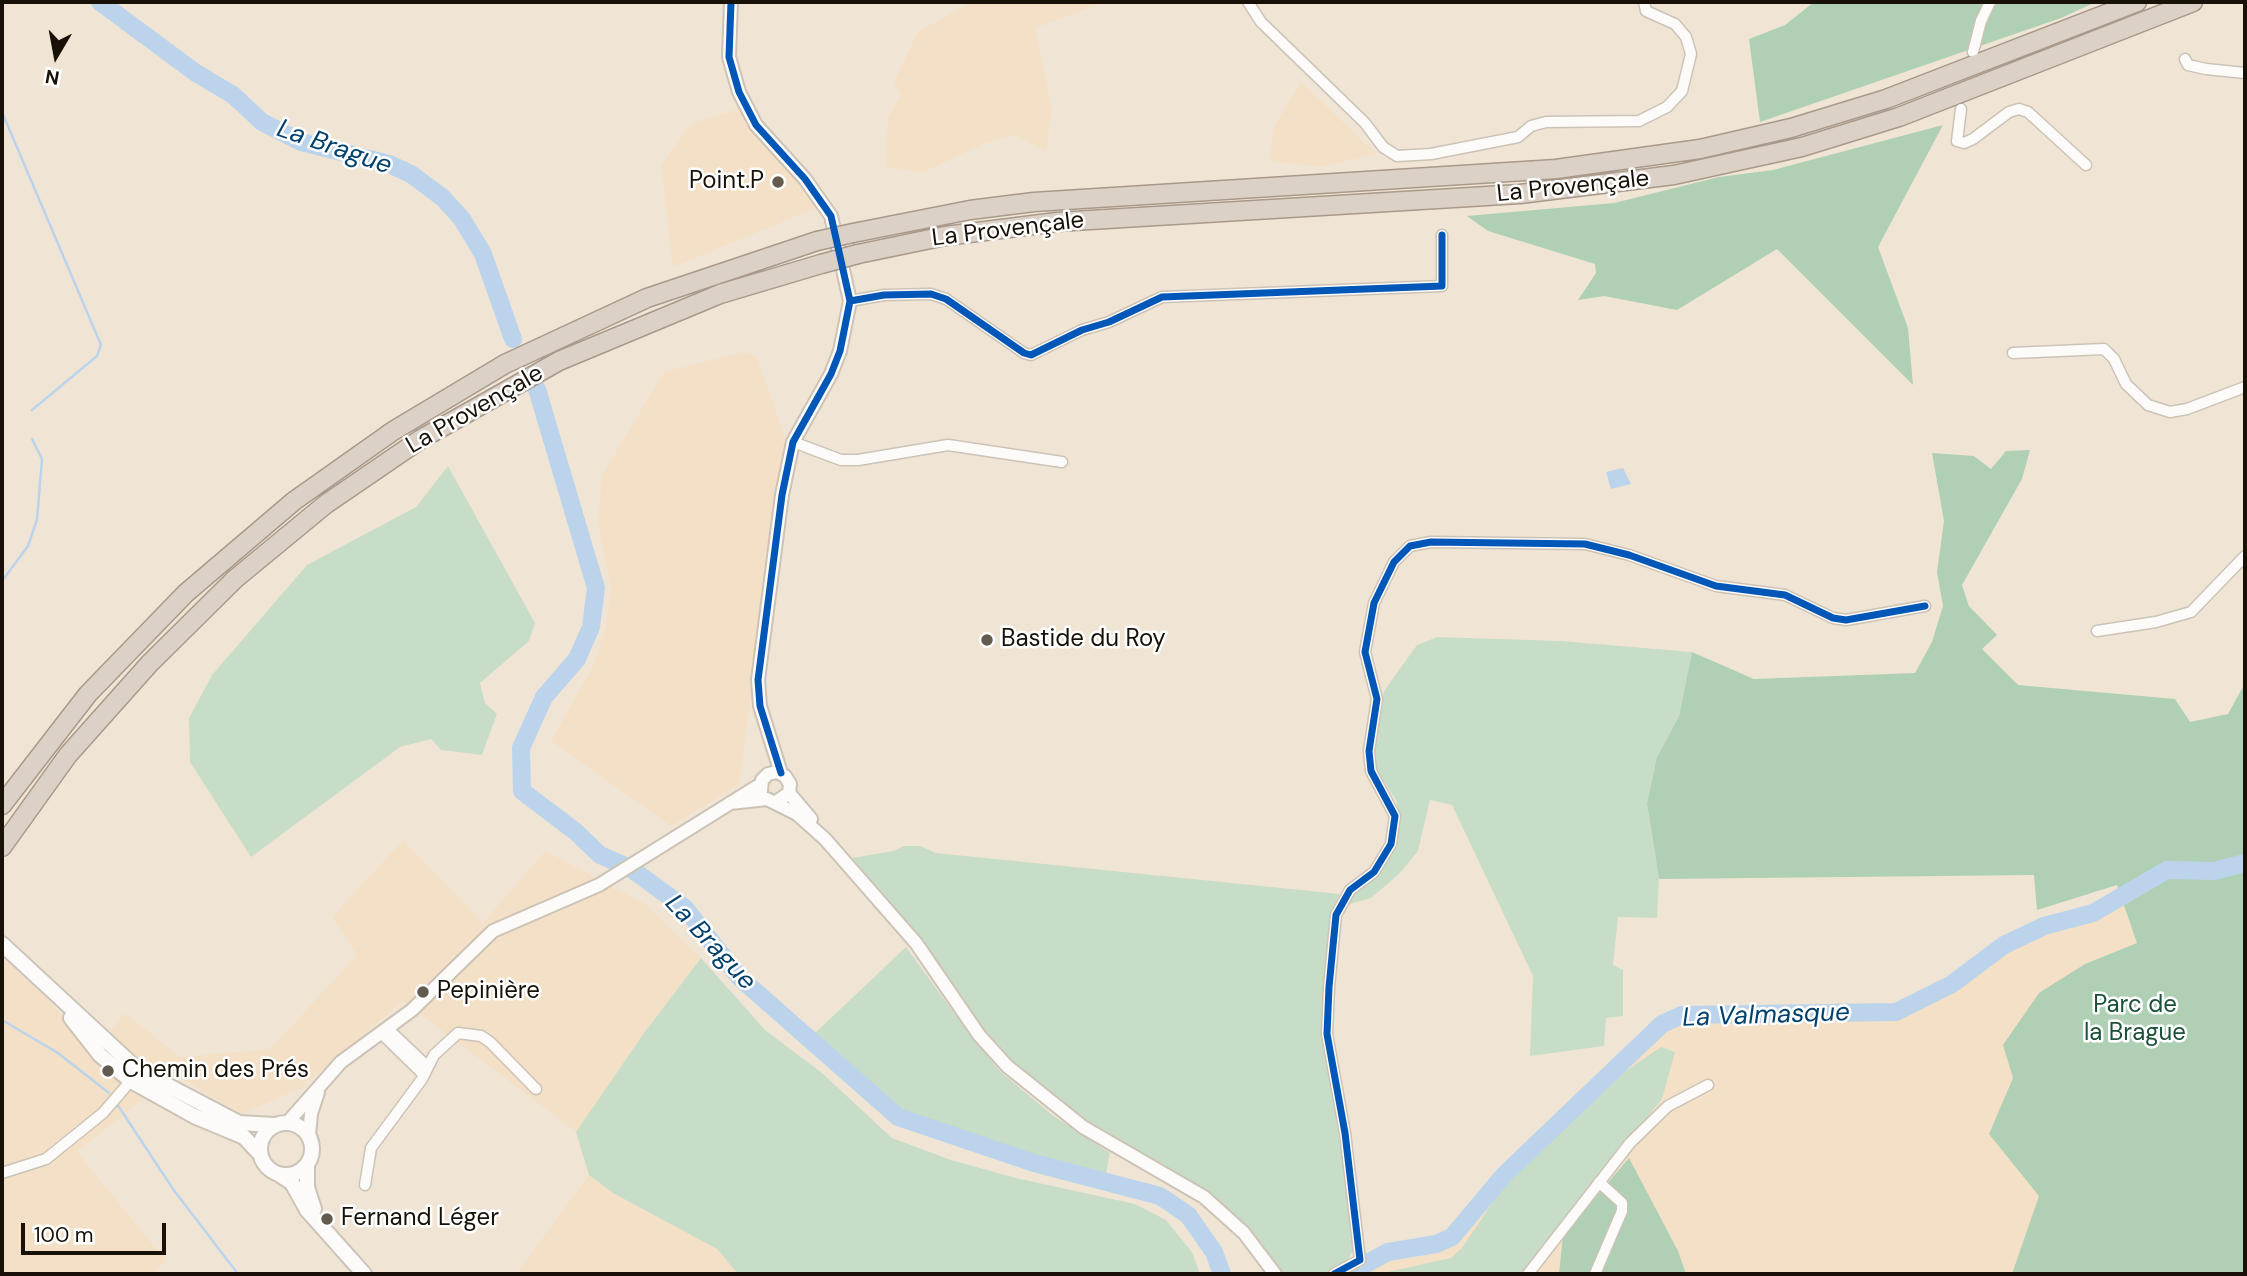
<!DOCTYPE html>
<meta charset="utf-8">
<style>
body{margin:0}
#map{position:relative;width:2247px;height:1276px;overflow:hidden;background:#f0e5d5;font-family:"DM Sans",sans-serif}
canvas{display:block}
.frame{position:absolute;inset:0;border:4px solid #181107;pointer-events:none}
.north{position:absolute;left:21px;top:21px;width:70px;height:70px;-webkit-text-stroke:5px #fff;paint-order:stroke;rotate:190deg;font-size:19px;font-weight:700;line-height:28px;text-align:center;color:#181107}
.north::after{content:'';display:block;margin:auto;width:24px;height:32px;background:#181107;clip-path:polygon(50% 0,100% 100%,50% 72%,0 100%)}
.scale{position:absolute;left:21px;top:1223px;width:145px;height:32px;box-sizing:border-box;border:4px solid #181107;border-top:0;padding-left:9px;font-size:21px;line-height:24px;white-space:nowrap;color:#181107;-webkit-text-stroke:5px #fff;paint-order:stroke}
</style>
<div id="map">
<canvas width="2247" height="1276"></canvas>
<div class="frame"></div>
<div class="north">N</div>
<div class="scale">100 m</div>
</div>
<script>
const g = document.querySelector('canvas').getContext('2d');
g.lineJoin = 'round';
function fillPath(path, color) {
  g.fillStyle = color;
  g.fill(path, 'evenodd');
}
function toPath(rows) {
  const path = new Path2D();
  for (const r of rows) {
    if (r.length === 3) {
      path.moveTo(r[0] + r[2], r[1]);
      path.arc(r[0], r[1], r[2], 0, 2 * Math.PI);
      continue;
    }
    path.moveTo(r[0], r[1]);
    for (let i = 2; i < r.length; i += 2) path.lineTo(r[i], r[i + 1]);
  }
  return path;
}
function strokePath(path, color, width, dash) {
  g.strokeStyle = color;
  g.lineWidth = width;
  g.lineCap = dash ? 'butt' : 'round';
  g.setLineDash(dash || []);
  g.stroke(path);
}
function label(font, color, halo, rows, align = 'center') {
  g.font = font + ' "DM Sans",sans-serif';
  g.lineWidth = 5;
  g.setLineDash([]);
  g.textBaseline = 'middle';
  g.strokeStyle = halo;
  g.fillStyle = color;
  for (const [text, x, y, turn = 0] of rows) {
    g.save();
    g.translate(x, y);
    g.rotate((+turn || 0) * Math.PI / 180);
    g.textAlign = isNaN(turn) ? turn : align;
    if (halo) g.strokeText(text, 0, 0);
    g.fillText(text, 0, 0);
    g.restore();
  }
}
const built = toPath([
 [971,2,1104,2,1035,28,1052,108,1046,151,1014,135,985,143,922,173,885,166,888,118,901,95,894,82,918,32],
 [1301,82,1376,154,1322,167,1269,161,1275,125],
 [741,108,816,208,673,267,661,165,691,124],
 [743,352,756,355,785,437,739,784,671,826,551,741,592,668,605,631,611,589,598,524,602,475,664,372],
 [403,840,483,923,545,851,645,904,701,958,644,1033,576,1132,403,1001,301,1088,241,1114,174,1074,165,1080,108,1034,125,1013,180,1057,270,1049,357,955,332,917],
 [2167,870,2245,1274,1360,1274,1386,1262,1421,1256,1436,1244,1452,1237,1504,1175,1662,1024,1682,1015,1896,1012,1952,984,2004,945,2044,926,2093,913],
 [2,958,46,997,93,1055,144,1098,77,1152,166,1261,152,1274,2,1274],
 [589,1175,613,1193,717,1249,738,1274,516,1274]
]);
const green = toPath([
 [448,466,535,623,529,641,480,683,485,703,497,714,482,755,441,750,431,739,400,747,251,857,190,762,189,718,212,675,307,565,416,507],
 [1437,637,1561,641,1692,652,1679,716,1657,757,1647,803,1659,879,1657,918,1618,917,1613,965,1623,970,1623,1016,1606,1018,1604,1046,1530,1056,1533,976,1452,805,1430,800,1418,851,1399,874,1371,898,1342,906,1374,876,1397,827,1397,802,1373,764,1374,736,1384,691,1417,645],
 [904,846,920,846,936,853,1340,894,1333,907,1322,1010,1324,1043,1356,1245,1346,1263,1325,1274,1283,1274,1260,1241,1228,1209,1207,1192,1072,1111,1017,1066,985,1030,912,928,852,858,893,851],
 [906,947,973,1039,1001,1072,1051,1114,1110,1153,1106,1174,1025,1154,905,1114,882,1097,814,1034],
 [701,958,765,1030,822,1073,892,1138,951,1160,1016,1178,1135,1204,1166,1220,1192,1252,1200,1274,738,1274,717,1249,613,1193,589,1175,576,1132,644,1033],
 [1661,1047,1675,1052,1662,1099,1520,1274,1379,1274,1451,1258,1462,1248,1499,1193,1538,1153,1626,1071]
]);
const forest = toPath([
 [1814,2,2096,2,2061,18,1760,122,1749,39,1785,25],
 [1943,125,1878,247,1908,328,1913,385,1777,249,1677,310,1604,296,1578,300,1596,273,1595,264,1488,231,1467,216,1614,203,1719,177,1773,170],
 [2030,450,2022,479,1962,585,1969,606,1997,635,1982,649,2018,685,2175,699,2190,722,2228,714,2245,683,2245,1274,2012,1274,2039,1196,1989,1134,2013,1078,2003,1045,2039,993,2085,964,2137,943,2117,885,2037,910,2034,875,1659,879,1647,803,1657,757,1679,716,1692,652,1754,679,1915,673,1932,642,1943,606,1937,572,1944,521,1932,453,1974,456,1991,469,2006,451],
 [1629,1158,1678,1251,1686,1274,1559,1274,1563,1236]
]);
const water = toPath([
 [1623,468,1631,484,1611,489,1606,472]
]);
const stream = toPath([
 [2,112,101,345,97,356,32,410],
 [2,581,28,546,37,520,42,459,32,439],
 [2,1020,58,1053,109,1093],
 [117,1104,173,1189,238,1274]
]);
const river = toPath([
 [100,2,196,73,233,95,262,122,301,142,389,164,411,174,443,198,462,219,483,254,513,339],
 [537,389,596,588,591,627,577,659,544,697,521,748,522,791,576,832,600,855,630,868,685,908,739,977,898,1117,1034,1163,1160,1196,1188,1215,1214,1252,1222,1274],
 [1347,1274,1388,1252,1436,1244,1452,1237,1504,1175,1662,1024,1682,1015,1896,1012,1952,984,2004,945,2044,926,2093,913,2167,870,2214,871,2245,863]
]);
const minor = toPath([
 [1248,2,1261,22,1365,123,1383,147,1397,156,1431,154,1518,137,1531,126,1546,122,1639,121,1667,107,1682,91,1691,54,1686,37,1675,24,1646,11,1644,2],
 [1973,52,1981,21,1990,2],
 [2185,59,2188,65,2206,69,2245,73],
 [1961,109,1957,141,1964,143,1973,139,2009,112,2019,109,2028,112,2086,165],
 [850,301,884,295,931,294,946,299,1024,353,1031,355,1082,330,1109,322,1162,297,1442,286,1442,235],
 [2013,353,2104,349,2114,359,2126,384,2148,405,2170,412,2187,409,2245,387],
 [793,442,841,460,858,460,948,445,1062,462],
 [2097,631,2156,622,2191,612,2245,556],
 [387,1028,428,1067],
 [381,1033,424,1075],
 [2,1173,46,1159,103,1113,134,1077],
 [365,1185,371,1148,422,1079,434,1055,458,1033,481,1036,490,1042,536,1089],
 [1334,1274,1360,1260,1345,1133,1327,1034,1329,987,1336,915,1350,890,1374,872,1391,844,1395,816,1371,771,1369,751,1377,699,1365,652,1374,603,1394,562,1410,546,1431,542,1585,544,1629,555,1716,586,1785,595,1833,618,1846,620,1925,606],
 [1528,1274,1630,1143,1668,1106,1708,1085],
 [1595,1274,1622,1211,1622,1203,1599,1182]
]);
const tertiary = toPath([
 [731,2,729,57,739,92,756,125,805,179,831,216,850,301,840,351,831,374,793,442,782,495,758,680,760,706,781,773],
 [761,791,762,780,768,774,777,772,785,776,790,784,789,793,776,802],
 [789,793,811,819],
 [730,803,767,799,797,814,825,839,916,943,979,1035,1007,1066,1083,1127,1204,1197,1244,1233,1275,1274],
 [288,1122,341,1062,412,1010,493,931,599,885,761,784],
 [309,1135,311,1114,318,1092]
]);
const secondary = toPath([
 [2,944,138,1070,239,1123,274,1125],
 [71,1018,100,1055,131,1081,194,1116,244,1137,260,1154],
 [286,1149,26],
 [307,1166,307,1187,314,1209],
 [280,1175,292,1183,307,1210,364,1274]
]);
const motorway = toPath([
 [853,233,970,210,1034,202,1556,169,1700,149,1791,128,1886,99,2137,2],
 [858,254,945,236,1057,222,1520,194,1674,175,1802,147,1899,117,2193,2],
 [2,805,88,694,186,593,294,501,393,431,505,364,647,298,817,241],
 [2,847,68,755,150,663,235,579,326,504,421,439,559,361,720,294,821,264]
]);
const motorwayBridge = toPath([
 [817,241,853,233],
 [821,264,858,254]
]);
const cycleway = toPath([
 [731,2,729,57,739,92,756,125,805,179,831,216,850,301,840,351,831,374,793,442,782,495,758,680,760,706,781,773],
 [850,301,884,295,931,294,946,299,1024,353,1031,355,1082,330,1109,322,1162,297,1442,286,1442,235],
 [1334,1274,1360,1260,1345,1133,1327,1034,1329,987,1336,915,1350,890,1374,872,1391,844,1395,816,1371,771,1369,751,1377,699,1365,652,1374,603,1394,562,1410,546,1431,542,1585,544,1629,555,1716,586,1785,595,1833,618,1846,620,1925,606]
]);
const markers = [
 [778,182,7,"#645b4f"],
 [987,640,7,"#645b4f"],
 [423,992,7,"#645b4f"],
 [108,1071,7,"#645b4f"],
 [327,1219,7,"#645b4f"]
];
const poiNames = [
 ["Point.P",764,182,"right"],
 ["Bastide du Roy",1001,640],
 ["Pepinière",437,992],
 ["Chemin des Prés",122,1071],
 ["Fernand Léger",341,1219]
];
const streetNames = [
 ["La Provençale",1573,187,-6],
 ["La Provençale",1008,230,-7],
 ["La Provençale",475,410,-30]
];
const parkNames = [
 ["Parc de",2135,1006],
 ["la Brague",2135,1034]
];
const waterNames = [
 ["La Brague",334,148,19],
 ["La Brague",710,943,47],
 ["La Valmasque",1766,1016,-2]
];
fillPath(built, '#f3e0c6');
fillPath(green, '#c8ddc7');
fillPath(forest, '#afd0b5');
fillPath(water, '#bbd4eb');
strokePath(stream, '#bbd4eb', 2.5);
strokePath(river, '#bbd4eb', 18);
strokePath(minor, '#ccc3b7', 13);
strokePath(tertiary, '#ccc3b7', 16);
strokePath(secondary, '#ccc3b7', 18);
strokePath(motorway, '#a8998a', 21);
strokePath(minor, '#fdfbf9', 10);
strokePath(tertiary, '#fdfbf9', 12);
strokePath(secondary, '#fdfbf9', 14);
strokePath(motorway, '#dcd1c7', 18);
strokePath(motorwayBridge, '#a8998a', 21, []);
strokePath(motorwayBridge, '#dcd1c7', 18);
strokePath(cycleway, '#0057b8', 7);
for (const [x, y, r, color] of markers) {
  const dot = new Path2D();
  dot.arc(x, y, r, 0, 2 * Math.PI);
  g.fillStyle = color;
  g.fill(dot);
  strokePath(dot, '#fff', 2.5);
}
label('24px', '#181107', '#fff', poiNames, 'left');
label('24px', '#181107', '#fff', streetNames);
label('24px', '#1b5138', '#fff', parkNames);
label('italic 26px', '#02416d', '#fff', waterNames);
</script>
